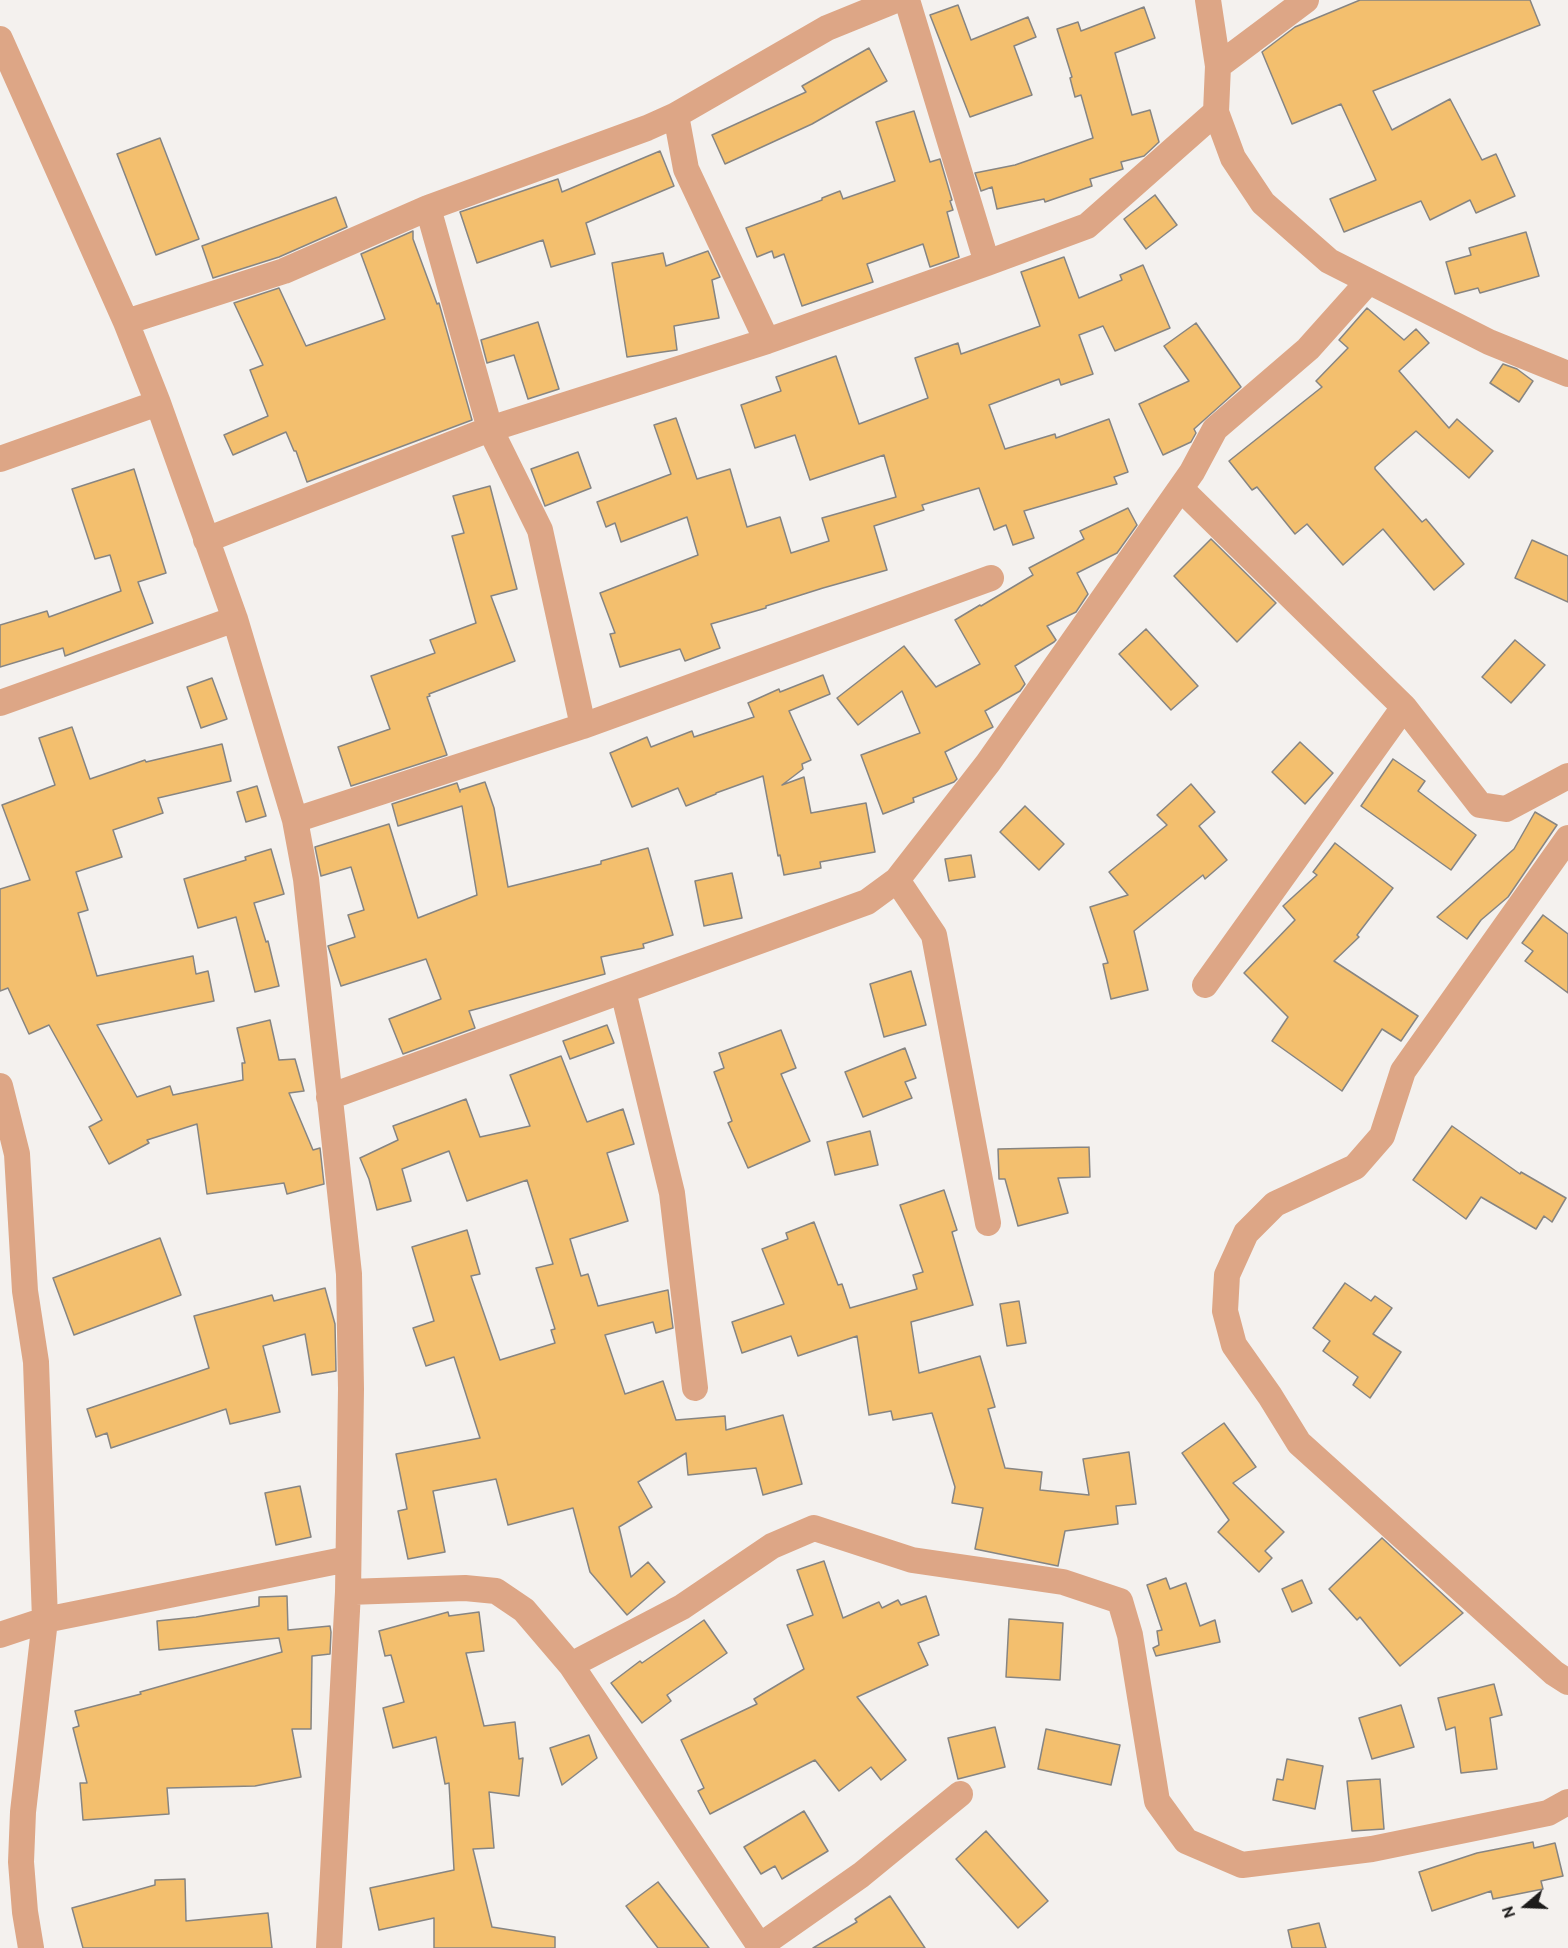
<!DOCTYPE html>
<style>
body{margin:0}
#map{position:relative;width:1568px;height:1948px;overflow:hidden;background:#f4f1ee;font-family:Cabin,sans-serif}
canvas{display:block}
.north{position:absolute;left:1496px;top:1876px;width:60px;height:60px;-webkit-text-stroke:4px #f4f1ee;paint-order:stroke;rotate:251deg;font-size:16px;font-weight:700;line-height:24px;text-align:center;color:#1c1b1a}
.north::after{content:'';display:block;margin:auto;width:21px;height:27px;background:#1c1b1a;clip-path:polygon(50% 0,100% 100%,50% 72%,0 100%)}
</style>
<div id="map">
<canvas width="1568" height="1948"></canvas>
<div class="north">N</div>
</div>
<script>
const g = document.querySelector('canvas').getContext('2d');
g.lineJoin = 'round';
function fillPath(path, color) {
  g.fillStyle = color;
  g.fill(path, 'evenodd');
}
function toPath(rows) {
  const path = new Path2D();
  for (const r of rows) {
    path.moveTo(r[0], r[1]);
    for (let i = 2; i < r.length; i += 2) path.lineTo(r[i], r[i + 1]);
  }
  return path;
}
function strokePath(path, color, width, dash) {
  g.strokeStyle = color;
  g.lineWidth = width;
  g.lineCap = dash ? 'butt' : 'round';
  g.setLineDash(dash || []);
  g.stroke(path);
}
const building = toPath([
 [1360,0,1530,0,1540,25,1373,91,1392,130,1450,99,1482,160,1496,154,1515,196,1476,213,1470,200,1430,220,1421,201,1344,232,1330,199,1376,180,1341,104,1292,124,1262,52,1295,27,1360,0],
 [958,5,971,40,1028,17,1036,37,1014,46,1032,95,970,117,930,15,958,5],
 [1144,7,1155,38,1115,53,1132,115,1150,110,1159,142,1144,156,1121,162,1123,169,1090,179,1092,186,1045,202,1044,199,997,209,992,187,981,191,975,173,1015,165,1093,138,1081,95,1075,97,1070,78,1072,77,1057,29,1078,22,1081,31,1144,7],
 [869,48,887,81,812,124,725,164,712,135,806,92,802,86,869,48],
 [914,111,930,162,940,159,952,200,950,201,953,210,947,212,959,257,930,267,923,244,867,264,873,282,802,306,784,254,774,258,772,251,757,257,746,228,822,200,822,198,840,191,843,199,895,181,876,122,914,111],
 [160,138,199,239,156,255,117,154,160,138],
 [660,151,674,186,586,223,595,254,551,267,543,240,477,263,460,212,558,179,562,192,660,151],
 [1155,195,1177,225,1146,249,1124,219,1155,195],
 [336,197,347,227,279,257,213,278,202,246,336,197],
 [413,231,413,239,437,304,439,303,472,420,307,482,296,451,294,451,286,432,233,455,224,435,268,416,250,370,263,365,234,303,279,288,306,346,385,319,361,254,413,231],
 [1526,232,1539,276,1480,293,1478,288,1455,294,1446,262,1471,255,1469,248,1526,232],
 [708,251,720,277,712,280,719,318,674,326,677,350,627,357,612,263,663,253,666,266,708,251],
 [1064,257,1079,298,1122,280,1120,275,1143,265,1170,328,1115,351,1103,326,1079,335,1093,374,1061,385,1059,379,989,405,1005,449,1055,434,1056,438,1109,419,1128,472,1114,477,1117,484,1024,511,1034,538,1013,545,1006,525,994,530,979,488,922,505,924,510,874,526,887,570,823,588,766,606,766,608,711,624,720,648,685,661,680,649,620,667,610,634,615,633,600,593,698,555,687,517,621,542,615,523,606,527,597,502,671,474,654,425,676,418,697,479,730,469,747,527,780,517,791,553,829,541,822,518,896,497,884,455,810,480,795,435,755,448,741,405,781,391,776,377,836,356,859,424,928,398,915,358,958,343,961,354,1040,326,1021,272,1064,257],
 [1367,308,1404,340,1416,329,1429,343,1399,371,1449,428,1457,419,1493,451,1469,478,1416,431,1375,467,1375,469,1422,522,1426,519,1464,564,1434,590,1383,529,1343,565,1307,524,1295,534,1257,487,1252,490,1229,461,1322,387,1316,381,1348,348,1339,340,1367,308],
 [538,322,559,389,528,399,514,355,487,363,481,340,538,322],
 [1196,323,1241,387,1194,429,1196,433,1191,442,1163,455,1139,404,1189,381,1164,346,1196,323],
 [1503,364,1517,369,1533,381,1519,402,1490,383,1503,364],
 [578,452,591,488,545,506,531,469,578,452],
 [134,469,166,573,138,582,153,623,65,656,63,648,0,667,0,625,47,611,49,617,121,591,110,555,95,559,72,489,134,469],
 [490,486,517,589,491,596,515,661,429,694,430,696,427,697,447,755,351,786,338,747,390,729,371,676,435,653,430,640,476,623,452,536,464,533,453,496,490,486],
 [1128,508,1137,525,1117,553,1077,573,1088,594,1076,612,1047,626,1056,640,1054,642,1015,666,1025,684,1020,691,985,711,993,727,945,752,957,779,954,782,913,798,914,802,883,814,861,755,920,733,902,691,858,725,837,698,904,646,936,687,980,664,955,620,980,605,981,606,1033,575,1029,568,1084,539,1080,531,1128,508],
 [1211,539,1276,603,1237,642,1174,576,1211,539],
 [1532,540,1568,556,1568,602,1515,578,1532,540],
 [1146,629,1198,686,1171,710,1119,654,1146,629],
 [1515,640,1545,665,1511,703,1482,677,1515,640],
 [823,675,830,694,789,711,811,760,802,764,803,769,782,785,804,777,811,813,866,803,875,852,820,862,821,868,784,875,780,855,778,856,763,776,716,793,716,794,686,806,678,788,632,807,610,753,647,737,651,747,692,731,694,737,754,717,748,703,779,689,780,692,823,675],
 [212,678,227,719,201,728,187,687,212,678],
 [72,727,90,779,145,760,146,762,222,744,231,781,158,798,163,813,113,830,122,857,76,872,88,910,78,913,97,976,193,956,196,974,208,971,214,1001,97,1025,137,1097,170,1086,173,1095,243,1080,242,1063,245,1063,237,1028,270,1020,279,1060,295,1059,304,1091,289,1093,313,1150,320,1148,324,1184,287,1194,284,1183,207,1194,197,1124,147,1140,149,1143,109,1164,89,1127,102,1120,49,1025,29,1034,8,988,0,991,0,889,30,880,2,805,55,785,39,738,72,727],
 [1300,742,1333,773,1305,804,1272,772,1300,742],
 [1393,759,1425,781,1418,791,1476,835,1451,870,1361,806,1393,759],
 [485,782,494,808,508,887,601,864,601,861,648,848,673,935,643,944,644,948,601,957,605,974,469,1011,475,1028,403,1054,389,1019,441,999,426,959,341,986,328,946,355,937,348,915,364,910,351,867,321,876,315,847,389,824,418,918,477,895,462,806,398,826,392,804,457,783,460,792,460,790,485,782],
 [1191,784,1215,812,1199,826,1227,860,1205,879,1203,875,1134,931,1148,990,1111,999,1103,964,1108,963,1090,907,1128,895,1109,872,1167,825,1157,815,1191,784],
 [257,786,266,816,246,822,237,792,257,786],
 [1025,806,1064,844,1039,870,1000,832,1025,806],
 [1535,812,1557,825,1508,897,1481,920,1467,939,1437,917,1514,849,1535,812],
 [1335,843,1393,888,1357,935,1359,937,1334,961,1418,1016,1401,1041,1382,1029,1342,1091,1272,1041,1288,1017,1244,973,1295,920,1283,906,1317,875,1313,872,1335,843],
 [271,849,284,894,254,903,266,942,268,941,279,986,255,992,236,917,198,928,184,879,246,860,245,857,271,849],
 [971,855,975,877,949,881,945,859,971,855],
 [732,873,742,918,704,926,695,881,732,873],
 [1543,915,1568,934,1568,993,1525,961,1533,951,1522,943,1543,915],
 [911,971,926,1025,884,1037,870,984,911,971],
 [607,1025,614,1043,570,1059,563,1041,607,1025],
 [781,1030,796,1068,781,1074,810,1141,748,1168,728,1123,732,1121,714,1072,724,1068,719,1053,781,1030],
 [905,1048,916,1078,905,1082,912,1098,863,1117,845,1072,905,1048],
 [561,1056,587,1122,623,1109,634,1144,607,1153,628,1221,570,1239,581,1276,588,1274,598,1306,668,1290,673,1328,656,1333,653,1322,605,1335,625,1394,663,1381,676,1420,725,1416,726,1430,783,1415,802,1484,763,1495,756,1468,688,1475,686,1453,638,1482,652,1507,619,1527,631,1577,648,1562,665,1582,627,1615,590,1572,573,1508,508,1525,496,1479,433,1491,445,1552,408,1559,398,1511,407,1509,396,1454,480,1438,454,1357,426,1366,413,1328,434,1321,412,1247,467,1230,480,1274,471,1276,500,1360,555,1343,551,1330,555,1329,536,1268,553,1264,527,1180,467,1201,449,1151,402,1169,411,1201,377,1210,369,1179,360,1158,398,1140,393,1126,466,1099,480,1137,530,1126,510,1075,561,1056],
 [1452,1126,1520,1174,1521,1172,1566,1198,1552,1222,1544,1216,1536,1229,1481,1197,1466,1219,1413,1180,1452,1126],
 [870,1131,878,1165,835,1175,827,1142,870,1131],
 [1089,1147,1090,1177,1058,1178,1068,1213,1018,1226,1005,1179,999,1179,998,1149,1089,1147],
 [944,1190,957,1230,952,1232,973,1305,911,1322,919,1373,980,1356,995,1407,988,1409,1005,1468,1042,1472,1040,1490,1089,1495,1083,1459,1129,1452,1136,1504,1116,1506,1118,1524,1065,1531,1058,1566,975,1549,983,1508,952,1503,955,1487,932,1413,893,1420,891,1411,869,1415,857,1336,798,1356,791,1336,742,1353,732,1322,784,1304,762,1249,788,1239,786,1233,814,1222,838,1285,842,1284,850,1308,917,1289,913,1275,923,1272,900,1205,944,1190],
 [160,1238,181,1295,74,1335,53,1278,160,1238],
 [1345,1283,1371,1301,1375,1296,1392,1308,1373,1334,1401,1352,1370,1398,1353,1385,1358,1377,1323,1351,1330,1341,1313,1328,1345,1283],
 [325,1288,335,1324,336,1371,312,1375,305,1334,263,1346,280,1412,230,1424,226,1409,111,1448,107,1433,96,1437,87,1409,209,1368,194,1316,272,1295,274,1301,325,1288],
 [1019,1301,1026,1343,1007,1346,1000,1304,1019,1301],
 [1224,1423,1256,1467,1233,1483,1284,1532,1265,1551,1272,1558,1259,1572,1218,1532,1229,1520,1182,1453,1224,1423],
 [300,1486,311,1537,276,1545,265,1493,300,1486],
 [1382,1538,1463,1613,1400,1666,1360,1617,1357,1620,1329,1589,1382,1538],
 [824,1561,843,1618,879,1602,882,1608,898,1600,901,1605,926,1596,939,1635,918,1643,928,1665,857,1697,906,1760,881,1780,871,1767,839,1791,815,1760,710,1814,698,1791,704,1788,681,1740,757,1704,754,1699,804,1669,787,1625,813,1615,797,1570,824,1561],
 [1166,1578,1170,1589,1186,1583,1200,1626,1215,1620,1220,1642,1156,1656,1153,1648,1159,1645,1157,1631,1162,1630,1147,1585,1166,1578],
 [1302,1580,1312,1603,1292,1612,1282,1589,1302,1580],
 [287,1596,288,1630,330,1626,331,1632,330,1654,312,1656,311,1729,292,1729,301,1777,255,1786,167,1788,169,1814,83,1820,80,1783,87,1783,73,1728,79,1726,75,1711,141,1694,140,1692,282,1652,279,1638,159,1650,157,1621,196,1617,259,1606,259,1597,287,1596],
 [448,1612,449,1616,479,1612,484,1651,466,1653,484,1726,515,1722,519,1759,523,1758,519,1796,489,1792,494,1848,473,1849,492,1927,555,1937,555,1948,434,1948,434,1918,379,1930,370,1888,454,1870,449,1783,445,1784,436,1737,393,1748,383,1708,404,1702,391,1655,385,1656,379,1631,448,1612],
 [1009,1619,1063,1623,1060,1680,1006,1677,1009,1619],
 [704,1620,727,1653,667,1695,671,1701,642,1723,611,1683,640,1661,642,1663,704,1620],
 [1494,1684,1502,1715,1490,1718,1497,1769,1461,1773,1455,1727,1446,1730,1438,1698,1494,1684],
 [1401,1705,1414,1747,1372,1759,1359,1718,1401,1705],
 [995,1727,1005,1767,958,1779,948,1738,995,1727],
 [1046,1729,1120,1745,1111,1785,1038,1769,1046,1729],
 [589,1735,597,1758,562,1785,550,1748,589,1735],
 [1287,1759,1323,1766,1315,1809,1273,1800,1277,1779,1283,1780,1287,1759],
 [1380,1779,1384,1829,1352,1831,1347,1781,1380,1779],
 [804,1811,828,1851,782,1879,775,1866,761,1874,744,1847,804,1811],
 [986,1831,1048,1901,1018,1928,956,1859,986,1831],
 [1533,1842,1534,1848,1555,1843,1563,1876,1541,1881,1543,1889,1493,1899,1491,1891,1432,1911,1419,1872,1477,1853,1533,1842],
 [185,1879,186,1921,268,1913,272,1948,83,1948,72,1908,155,1885,155,1880,185,1879],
 [658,1882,709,1948,658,1948,626,1906,658,1882],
 [890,1896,925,1948,813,1948,857,1922,855,1919,890,1896],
 [1319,1923,1326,1948,1292,1948,1288,1930,1319,1923]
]);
const street = toPath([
 [907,0,987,263],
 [1208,0,1218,66,1216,112,1233,158,1263,203,1329,261,1489,342,1568,374],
 [0,39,126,322,158,403,235,619,295,820,306,879,349,1274,351,1389,348,1592,329,1948],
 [1218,66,1306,0],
 [676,115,686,169,767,341],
 [428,208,490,429,540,530,583,726],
 [126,322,284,271,428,208,647,128,676,115,827,28,896,0],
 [0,459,158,403],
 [1181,489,1404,707,1480,805,1506,809,1568,776],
 [206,540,490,429,767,341,987,263,1087,226,1216,112],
 [0,703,235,619],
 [295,820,583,726,991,578],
 [1568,838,1403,1071,1382,1136,1355,1167,1275,1204,1246,1233,1227,1275,1225,1311,1234,1345,1270,1396,1299,1443,1554,1673,1568,1682],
 [897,880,934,935,988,1223],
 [1205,985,1404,707],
 [623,991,672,1193,695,1388],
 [0,1086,17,1154,25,1291,36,1362,45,1620,23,1812,21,1862,25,1912,31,1948],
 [329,1097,867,902,897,880,988,763,1192,472,1215,429,1308,349,1368,282],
 [348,1592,465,1588,496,1591,524,1610,571,1665,761,1948],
 [0,1635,45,1620,348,1559],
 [571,1665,682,1607,772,1546,814,1528,912,1560,1063,1582,1120,1601,1130,1635,1157,1801,1186,1841,1242,1865,1372,1849,1548,1813,1568,1802],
 [760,1946,861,1875,960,1794]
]);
fillPath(building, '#f3bf6e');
strokePath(building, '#878582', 1.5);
strokePath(street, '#dda686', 26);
</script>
